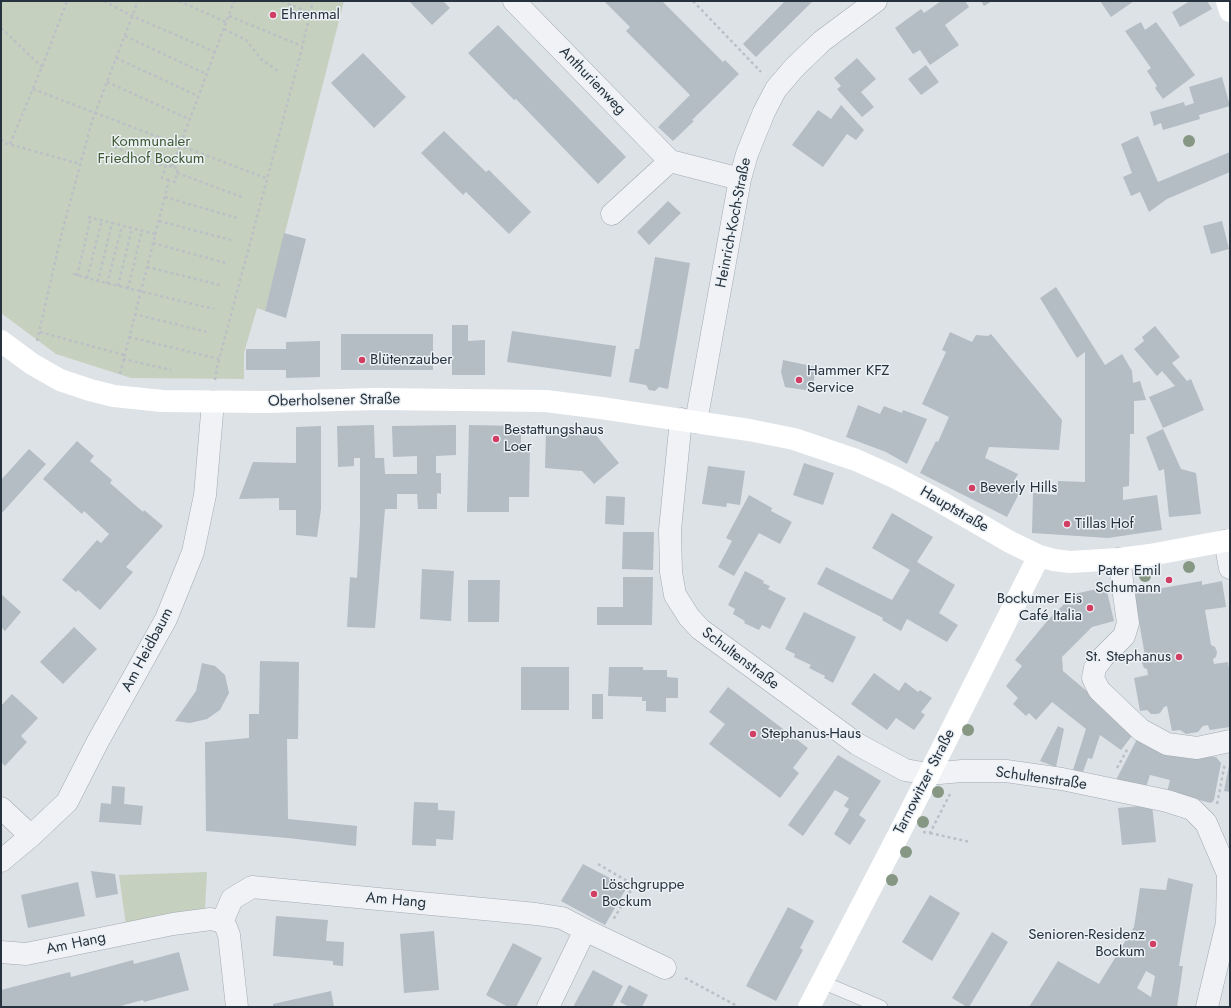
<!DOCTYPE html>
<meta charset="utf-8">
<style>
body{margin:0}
#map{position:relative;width:1231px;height:1008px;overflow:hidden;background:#dde2e7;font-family:Jost,sans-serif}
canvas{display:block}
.frame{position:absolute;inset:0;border:2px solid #26323e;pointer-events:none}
</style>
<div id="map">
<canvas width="1231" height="1008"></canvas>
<div class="frame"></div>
</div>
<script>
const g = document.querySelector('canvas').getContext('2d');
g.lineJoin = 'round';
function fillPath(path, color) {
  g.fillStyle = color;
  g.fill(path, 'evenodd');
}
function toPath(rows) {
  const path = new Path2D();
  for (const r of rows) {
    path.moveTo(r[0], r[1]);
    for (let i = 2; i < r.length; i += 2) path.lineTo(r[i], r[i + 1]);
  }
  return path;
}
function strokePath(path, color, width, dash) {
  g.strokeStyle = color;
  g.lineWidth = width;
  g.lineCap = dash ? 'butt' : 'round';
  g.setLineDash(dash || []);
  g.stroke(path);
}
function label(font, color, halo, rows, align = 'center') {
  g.font = font + ' Jost,sans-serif';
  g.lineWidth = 3;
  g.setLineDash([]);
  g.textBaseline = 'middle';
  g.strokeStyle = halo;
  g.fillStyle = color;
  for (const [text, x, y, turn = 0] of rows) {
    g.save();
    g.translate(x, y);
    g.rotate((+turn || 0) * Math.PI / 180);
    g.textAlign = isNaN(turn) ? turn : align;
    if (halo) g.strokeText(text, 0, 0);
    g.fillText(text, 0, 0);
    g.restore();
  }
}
const green = toPath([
 [1,1,344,1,265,311,257,308,244,353,244,379,131,378,56,354,1,313],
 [207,872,205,909,126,926,119,875]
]);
const building = toPath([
 [409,1,443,1,450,8,432,25],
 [604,1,662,1,723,62,725,60,739,74,692,120,694,121,673,141,658,127,690,95,626,31,630,27],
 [783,1,813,1,756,57,743,44,784,2],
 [941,1,965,1,969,7,945,25,959,45,930,65,920,50,913,54,895,28,921,9,924,13],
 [981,1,992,1,984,6],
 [1100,1,1134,1,1111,17],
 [1190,1,1207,1,1212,9,1180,27,1172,12],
 [1141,22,1145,30,1156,22,1195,75,1163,99,1155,88,1157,86,1147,71,1151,68,1125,31],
 [498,25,626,157,598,184,516,99,514,100,468,53],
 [363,53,406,97,374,128,331,83],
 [857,58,876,79,861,92,874,107,862,117,837,89,841,86,834,78],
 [926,65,939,82,921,95,908,79],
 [1222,77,1230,106,1199,115,1200,119,1163,130,1161,123,1154,126,1150,112,1184,102,1185,106,1194,103,1189,87],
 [841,105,864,130,856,140,847,134,823,167,792,145,818,110,831,119],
 [444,131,486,172,489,170,531,212,509,234,466,192,463,195,421,153],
 [1138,136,1158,182,1230,152,1230,172,1167,199,1149,212,1140,192,1131,196,1123,177,1132,173,1121,144],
 [668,201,681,213,649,245,637,232],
 [1222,221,1229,249,1211,254,1203,226],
 [284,233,306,239,286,318,265,311],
 [655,257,690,263,668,389,659,387,655,391,649,390,646,385,629,382,635,349,639,349],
 [1056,287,1105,365,1122,354,1132,371,1133,383,1140,381,1146,400,1134,401,1134,434,1130,434,1129,486,1123,487,1123,500,1157,495,1162,530,1108,538,1032,533,1033,493,1057,495,1058,481,1085,482,1085,352,1077,358,1040,298],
 [452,325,468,325,468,341,485,340,485,375,452,375],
 [1155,326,1180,357,1172,363,1187,381,1191,379,1204,410,1163,428,1149,397,1175,386,1162,371,1157,376,1134,349,1144,341,1142,337],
 [512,331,616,346,611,377,507,362],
 [950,332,972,342,976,335,988,336,991,334,1062,420,1059,450,989,447,985,458,1018,474,1014,481,1023,486,1007,517,920,473,936,441,938,442,949,417,922,404,946,352,942,350],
 [341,334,433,334,433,370,341,370],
 [320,341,320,377,286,378,286,370,246,370,246,349,286,349,286,342],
 [783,360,816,367,812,391,785,387,781,372],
 [858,405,880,414,884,406,902,413,903,410,927,419,907,464,886,452,846,437],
 [374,425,375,458,384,458,385,474,417,474,417,456,393,457,392,426,456,425,456,455,436,456,436,473,441,473,441,494,437,493,437,509,418,509,417,494,397,494,397,509,385,509,375,628,347,627,350,577,357,578,360,524,360,458,354,458,354,466,338,467,337,426],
 [469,425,521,426,521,448,530,448,529,497,509,497,509,512,467,512],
 [321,426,321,509,317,537,296,535,296,510,279,510,279,498,239,499,253,462,296,463,296,427],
 [1163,429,1181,469,1196,473,1201,514,1169,517,1164,469,1159,471,1146,437],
 [546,432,595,434,619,463,594,484,582,471,545,468],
 [77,441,94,456,90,461,112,480,110,483,143,512,144,510,163,526,126,567,133,572,100,610,78,590,76,592,62,580,97,540,101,543,109,534,84,511,82,514,43,479],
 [29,449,46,464,1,514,1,480],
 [804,463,834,473,823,505,793,495],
 [708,466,745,471,740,505,727,503,726,507,702,504],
 [749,495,772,508,771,511,792,522,780,544,759,533,734,576,718,567,732,541,726,538],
 [606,496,625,497,624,525,605,524],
 [892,513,933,537,917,562,955,585,939,613,958,625,947,642,907,619,901,631,882,620,883,618,817,584,826,567,892,600,910,570,872,548],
 [623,532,654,532,653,570,622,569],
 [422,569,454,571,451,621,420,619],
 [745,571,764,581,763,583,770,586,768,589,786,598,770,629,762,625,759,630,744,623,745,621,733,614,735,609,728,605],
 [623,577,653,577,652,625,597,625,597,607,623,607],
 [468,580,500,580,499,622,468,622],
 [1202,581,1202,585,1222,581,1226,607,1205,610,1211,645,1215,647,1217,652,1216,657,1213,659,1214,664,1228,662,1230,675,1230,727,1210,730,1209,728,1208,725,1203,726,1198,732,1186,734,1180,730,1172,731,1167,706,1164,707,1160,713,1157,714,1151,714,1147,710,1140,711,1134,678,1148,675,1147,669,1144,668,1142,663,1145,656,1134,593],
 [1106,587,1114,621,1092,627,1062,657,1063,671,1135,732,1121,750,1100,735,1092,759,1088,758,1083,772,1073,770,1086,729,1052,702,1036,720,1029,713,1026,716,1013,704,1018,698,1006,686,1022,666,1015,660,1048,620,1074,594],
 [1,594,21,612,5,631,1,627],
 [804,612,856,637,833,683,824,678,825,676,809,668,811,665,794,657,795,654,785,649],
 [74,627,97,649,63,684,40,662],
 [260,661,299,662,298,739,287,739,288,819,357,826,356,846,288,838,206,831,205,742,249,738,249,714,259,714],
 [202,663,215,666,225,675,229,693,220,710,207,719,190,723,175,721,196,691],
 [521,667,569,667,569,710,521,710],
 [609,667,643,667,643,670,667,670,667,677,678,678,678,698,666,698,666,712,646,711,646,701,642,701,642,697,608,696],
 [874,673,899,691,905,682,918,692,920,690,932,698,921,712,925,715,914,730,896,718,887,730,851,704],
 [728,687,808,748,793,768,799,773,780,798,709,744,725,724,709,712],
 [12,694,38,718,21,736,27,742,5,766,1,762,1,706],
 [592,694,603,694,603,719,592,719],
 [1058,726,1064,729,1056,767,1040,761],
 [1137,739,1190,755,1216,757,1221,763,1214,800,1211,803,1167,792,1170,780,1150,775,1146,787,1116,780],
 [838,755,881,781,859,815,866,820,850,845,834,834,849,809,844,806,849,798,835,790,803,836,788,825],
 [1229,765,1230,765,1230,792,1224,791],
 [112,786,125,787,124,804,143,806,141,825,99,822,101,803,111,804],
 [414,802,438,803,438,810,455,811,453,840,436,839,436,846,412,845],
 [1152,805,1156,842,1122,845,1118,808],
 [583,864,627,887,605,925,561,901],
 [91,871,115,874,118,894,96,898],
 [1168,878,1193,884,1179,966,1183,966,1177,1007,1029,1007,1058,961,1099,984,1134,927,1140,888,1166,890],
 [1146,971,1155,976,1151,997,1137,988],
 [78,882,85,916,28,928,21,895],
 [930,895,960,913,932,961,902,942],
 [788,907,814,921,800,948,803,950,776,1001,746,986],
 [276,916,328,920,326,941,344,942,343,966,333,965,333,961,273,956],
 [434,931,439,990,404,993,400,934],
 [992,932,1008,942,969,1007,967,1007,952,998],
 [513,943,542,958,516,1007,508,1007,486,995],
 [179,952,189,990,144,1002,143,1000,117,1007,1,1007,1,990,70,972,71,977,133,960,134,964],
 [593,970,623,986,612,1007,573,1007],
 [629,985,648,995,642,1007,629,1007,620,1002],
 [331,991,334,1007,273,1007,273,1004]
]);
const path = toPath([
 [104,1,132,16,215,52],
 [179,1,226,22],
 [282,1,310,13],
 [693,1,761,72],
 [229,16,302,46],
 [1,28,42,67],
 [224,29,246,40,261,59,279,72],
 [125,36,206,74],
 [116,58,198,96],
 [107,82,189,119],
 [33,89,268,179],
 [1,139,5,143,80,164],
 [10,144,42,67,67,1],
 [114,147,166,167],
 [177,173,242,197],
 [169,180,162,178,166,165,172,167],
 [165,197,237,218],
 [88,217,112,223],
 [159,221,231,240],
 [155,234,112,223,98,281,214,309],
 [153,243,226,263],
 [147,267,220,285],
 [73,274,98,281],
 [77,276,91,217],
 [87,278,102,220],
 [107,284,122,226],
 [118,286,132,228],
 [128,289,142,230],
 [134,314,207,332],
 [40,332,124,355],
 [129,337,219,359],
 [37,341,61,236,92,121,138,1],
 [123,359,171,370],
 [120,374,169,180,175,182,178,168,172,167,234,1],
 [215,380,217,367,301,52,313,1],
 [1117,768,1128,748],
 [1217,804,1225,763],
 [923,832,930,833,950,794],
 [930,833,970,842],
 [598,864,634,885,613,920],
 [685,978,739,1007]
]);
const lane = toPath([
 [822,982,881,1007]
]);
const street = toPath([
 [514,1,670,161,740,179],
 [612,214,670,161],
 [681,419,670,530,671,572,675,595,689,617,700,629,857,744,905,770,928,774,962,771,1006,771,1062,779,1167,801,1192,809,1206,823,1228,874,1227,923,1207,1007],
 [696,422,740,179,747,154,764,112,776,89,794,68,822,41,876,1],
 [1225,541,1230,568],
 [1119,559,1128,623,1124,636,1103,657,1095,668,1093,678,1099,690,1141,730,1167,744,1197,748,1230,741],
 [1,808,31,836],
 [1,861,31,836,67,802,97,743,166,619,193,552,205,495,213,402],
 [222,922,232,899,252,887,536,914,562,918,585,930,548,1007],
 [585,930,665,968],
 [1,952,26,954,173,924,211,919,222,922,226,927,229,935,237,1007]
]);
const secondary = toPath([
 [1227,1,1230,11],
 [1,341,32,364,60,380,90,390,114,396,162,401,266,402,377,399,546,401,601,408,749,430,794,439,856,460,894,477,934,498,1010,542,1039,556,1054,560,1070,562,1119,559,1150,555,1230,540],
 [809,1007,902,828,1039,556]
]);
const trees = [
 [1189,141],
 [1189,567],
 [1145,576],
 [968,730],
 [938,792],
 [923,822],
 [906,852],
 [892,880]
];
const markers = [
 [273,15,4,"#d13e64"],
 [362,360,4,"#d13e64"],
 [799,380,4,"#d13e64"],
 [496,439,4,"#d13e64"],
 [972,488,4,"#d13e64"],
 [1067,524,4,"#d13e64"],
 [1169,580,4,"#d13e64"],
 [1090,608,4,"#d13e64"],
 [1179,657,4,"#d13e64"],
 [753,734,4,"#d13e64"],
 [594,894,4,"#d13e64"],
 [1153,944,4,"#d13e64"]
];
const poiNames = [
 ["Ehrenmal",281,15],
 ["Blütenzauber",370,360],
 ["Hammer KFZ",807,371],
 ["Service",807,388],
 ["Bestattungshaus",504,430],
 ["Loer",504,447],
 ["Beverly Hills",980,488],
 ["Tillas Hof",1075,524],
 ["Pater Emil",1161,571,"right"],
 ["Schumann",1161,588,"right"],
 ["Bockumer Eis",1082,599,"right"],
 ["Café Italia",1082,616,"right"],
 ["St. Stephanus",1171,657,"right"],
 ["Stephanus-Haus",761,734],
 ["Löschgruppe",602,885],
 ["Bockum",602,902],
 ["Senioren-Residenz",1145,935,"right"],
 ["Bockum",1145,952,"right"]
];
const streetNames = [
 ["Anthurienweg",592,81,46],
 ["Heinrich-Koch-Straße",734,223,-79],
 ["Oberholsener Straße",334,401,-1],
 ["Hauptstraße",954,510,30],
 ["Am Heidbaum",148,650,-62],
 ["Schultenstraße",740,659,37],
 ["Schultenstraße",1041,779,8],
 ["Tarnowitzer Straße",925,782,-63],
 ["Am Hang",396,901,5],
 ["Am Hang",76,944,-12]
];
const parkNames = [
 ["Kommunaler",151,142],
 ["Friedhof Bockum",151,159]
];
fillPath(green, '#c5d1be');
fillPath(building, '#b4bcc4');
strokePath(lane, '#a2aab1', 14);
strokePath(street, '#a2aab1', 23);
strokePath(path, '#bbc0c6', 2.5, [3, 3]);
strokePath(lane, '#f0f2f6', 13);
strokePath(street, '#f0f2f6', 22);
strokePath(secondary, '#fff', 22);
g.fillStyle = '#869784';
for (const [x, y] of trees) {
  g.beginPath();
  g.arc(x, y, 6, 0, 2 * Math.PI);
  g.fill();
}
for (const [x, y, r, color] of markers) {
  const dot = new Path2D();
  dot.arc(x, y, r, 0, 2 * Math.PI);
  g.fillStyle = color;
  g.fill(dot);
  strokePath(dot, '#ecf1f5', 1.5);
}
label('15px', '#26323e', '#ecf1f5', poiNames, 'left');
label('15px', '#26323e', '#ecf1f5', streetNames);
label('15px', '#3f5a33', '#ecf1f5', parkNames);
</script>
